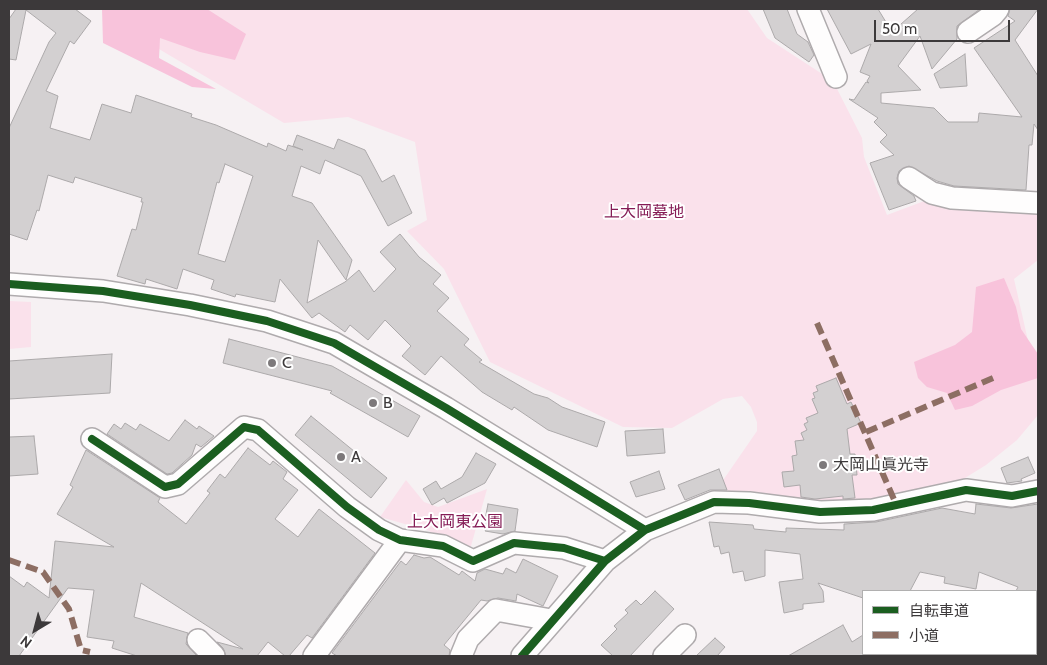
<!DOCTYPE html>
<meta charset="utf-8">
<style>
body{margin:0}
#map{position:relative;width:1047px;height:665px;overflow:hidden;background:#f6f1f3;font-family:Cabin,"Noto Sans JP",sans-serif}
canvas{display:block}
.frame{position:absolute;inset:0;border:10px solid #3c393a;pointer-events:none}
.legend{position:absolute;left:862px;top:590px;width:175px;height:65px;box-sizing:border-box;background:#fff;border:1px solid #b1b0b0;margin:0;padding:6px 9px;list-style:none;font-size:15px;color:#3c393a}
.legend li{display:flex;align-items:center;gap:10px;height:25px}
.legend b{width:25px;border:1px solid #b1b0b0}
.north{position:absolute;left:10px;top:605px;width:50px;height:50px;-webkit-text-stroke:4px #fff;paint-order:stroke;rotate:217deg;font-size:14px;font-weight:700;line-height:20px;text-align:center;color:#3c393a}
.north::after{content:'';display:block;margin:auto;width:18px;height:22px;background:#3c393a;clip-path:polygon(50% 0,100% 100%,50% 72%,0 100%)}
.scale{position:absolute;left:874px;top:20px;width:136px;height:22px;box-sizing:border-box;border:2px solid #3c393a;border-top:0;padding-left:6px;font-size:15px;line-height:18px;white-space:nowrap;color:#3c393a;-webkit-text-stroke:4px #fff;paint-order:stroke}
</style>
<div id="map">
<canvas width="1047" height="665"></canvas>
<div class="frame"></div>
<ul class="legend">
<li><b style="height:6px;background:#1b5e20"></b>自転車道</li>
<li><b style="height:6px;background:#8d6e63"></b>小道</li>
</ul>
<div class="north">N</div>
<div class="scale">50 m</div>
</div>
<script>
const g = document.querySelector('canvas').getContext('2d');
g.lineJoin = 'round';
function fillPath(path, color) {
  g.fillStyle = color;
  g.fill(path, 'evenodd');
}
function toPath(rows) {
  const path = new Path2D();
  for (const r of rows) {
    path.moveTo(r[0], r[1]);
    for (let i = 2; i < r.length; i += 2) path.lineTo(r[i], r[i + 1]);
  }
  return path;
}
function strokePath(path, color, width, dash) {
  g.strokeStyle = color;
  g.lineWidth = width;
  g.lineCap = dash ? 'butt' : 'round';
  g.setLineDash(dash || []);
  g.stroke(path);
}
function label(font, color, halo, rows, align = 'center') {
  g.font = font + ' Cabin,"Noto Sans JP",sans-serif';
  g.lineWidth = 4;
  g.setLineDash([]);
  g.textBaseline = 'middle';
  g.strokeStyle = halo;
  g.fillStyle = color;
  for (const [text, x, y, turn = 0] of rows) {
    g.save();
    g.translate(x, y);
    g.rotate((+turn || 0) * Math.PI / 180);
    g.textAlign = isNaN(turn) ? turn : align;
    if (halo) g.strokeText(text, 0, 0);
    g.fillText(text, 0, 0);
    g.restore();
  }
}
const green = toPath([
 [121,9,747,9,767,38,833,81,862,138,864,157,887,215,927,200,1038,211,1038,260,1014,279,1029,345,1038,354,1038,415,1017,440,986,465,952,486,829,510,717,489,757,431,757,422,751,407,742,396,723,399,672,428,623,427,490,362,444,269,407,231,427,220,415,142,348,117,284,123,120,26],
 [9,301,31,302,31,347,9,349],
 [406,480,424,502,438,507,487,489,471,546,466,547,430,534,430,531,380,517]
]);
const forest = toPath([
 [102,9,207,9,246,34,235,60,200,52,160,38,159,58,216,89,192,87,103,43],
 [1004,278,1016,307,1021,329,1038,354,1038,378,1001,390,972,406,955,410,947,393,927,387,918,378,914,362,955,345,972,332,976,287]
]);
const building = toPath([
 [16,9,75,9,91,21,74,44,70,41,46,91,58,96,50,128,90,140,102,104,131,113,136,95,192,114,191,117,216,125,267,147,268,143,286,151,288,145,303,150,293,146,297,135,334,149,338,139,365,150,382,182,394,175,412,213,388,226,361,176,325,160,320,174,301,166,292,196,312,203,352,260,346,280,318,240,307,303,345,282,359,270,374,292,396,269,380,252,400,234,419,257,441,275,433,284,449,298,437,311,469,339,464,345,482,360,479,362,534,394,548,398,562,407,605,422,597,447,548,430,514,407,512,410,482,392,441,356,425,375,402,356,411,346,385,320,368,340,350,325,345,332,319,313,312,318,280,279,275,302,236,294,235,297,211,289,214,280,183,269,177,289,146,279,145,284,117,276,132,229,136,230,143,202,141,202,142,198,75,177,73,183,48,175,39,211,37,210,27,240,9,234,9,128,49,42,56,33,26,10,16,60,9,59,9,19,16,9],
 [225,164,253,176,225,262,198,254,217,182,219,183,225,164],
 [763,9,787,9,797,34,808,42,814,55,809,62,775,38,763,9],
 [827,9,878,9,892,32,918,9,980,9,957,26,957,39,932,69,920,36,898,66,921,90,881,93,881,103,934,108,948,122,978,122,979,113,1022,117,974,48,1015,21,1008,16,1010,9,1038,9,1015,40,1038,76,1038,130,1034,124,1032,145,1029,145,1026,190,954,186,937,181,909,166,899,171,897,178,898,184,914,196,916,201,889,210,870,163,894,155,880,142,887,135,874,122,878,118,849,99,854,100,866,82,869,83,867,81,870,76,860,72,871,44,851,54,827,9],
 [965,54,967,86,940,88,934,74,965,54],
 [229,339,332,366,420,416,408,437,330,393,332,391,223,363,229,339],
 [112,354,110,393,9,399,9,361,112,354],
 [836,378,847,404,851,402,861,423,847,429,850,454,855,454,857,475,852,475,855,498,843,499,843,496,815,499,801,497,800,485,784,487,782,472,794,471,792,456,797,455,795,441,804,440,801,433,807,430,804,424,808,422,806,418,818,413,812,399,815,398,813,393,818,391,816,386,836,378],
 [311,416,387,478,371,498,295,435,311,416],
 [185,420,197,429,199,426,214,436,201,447,196,444,192,455,172,473,167,474,107,434,114,424,121,429,125,423,136,430,140,424,169,441,185,420],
 [663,429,665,453,627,456,625,431,663,429],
 [34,436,38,474,9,476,9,437,34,436],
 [248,448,270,465,273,461,287,472,283,479,298,490,275,519,298,537,319,509,375,553,312,638,307,635,289,656,285,656,268,642,257,656,226,656,223,648,217,642,243,649,141,583,134,617,188,633,186,644,197,656,137,656,112,648,114,641,87,637,94,590,68,588,19,656,9,656,9,576,24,587,27,582,49,598,55,541,114,547,57,514,73,487,70,485,86,450,160,498,158,502,186,524,210,493,207,491,220,474,225,478,248,448],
 [476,453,496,464,485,483,447,503,444,498,432,505,423,489,436,481,441,489,462,477,476,453],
 [1028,457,1035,473,1021,479,1022,481,1007,483,1001,468,1028,457],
 [719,469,727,490,710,490,685,500,678,485,719,469],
 [659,471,665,489,636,497,630,482,659,471],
 [488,504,518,509,515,531,503,534,485,531,486,526,484,525,488,504],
 [976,504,1011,508,1038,504,1038,591,1016,591,1018,587,979,572,976,589,944,583,945,577,920,572,910,591,863,591,863,598,818,583,823,591,824,602,803,604,803,609,784,613,779,582,803,579,800,554,765,550,765,576,745,581,743,571,733,573,729,552,721,554,719,546,714,547,709,522,753,525,754,529,786,532,786,528,844,530,844,524,876,522,942,508,975,514,976,504],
 [414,555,424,558,430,557,459,575,462,571,475,581,477,573,485,569,503,574,506,568,516,573,523,559,558,576,543,606,517,594,516,601,498,598,487,601,481,600,444,645,450,650,449,656,337,656,332,653,401,561,406,565,414,555],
 [655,591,674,609,630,656,613,656,601,645,617,629,614,626,628,613,625,610,636,600,641,605,655,591],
 [843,625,852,642,863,635,863,656,788,656,843,625],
 [715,638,725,647,717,656,696,656,715,638]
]);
const minor = toPath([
 [808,9,836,77],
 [968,32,993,15,998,9],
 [909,178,932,193,952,198,1038,203],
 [9,284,103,291,190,305,267,321,334,343,446,408,645,530],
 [92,439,165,487,178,484,244,427,258,430,347,507,379,530,400,540,443,546,473,561,514,543,564,548,605,561],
 [1036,622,1038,623],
 [198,640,214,656],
 [952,654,957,656],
 [314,656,400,540],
 [461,656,468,639,496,610,551,620],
 [522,656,605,561,645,530,714,502,749,503,820,512,873,510,966,490,1012,496,1038,491],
 [664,656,685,635]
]);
const quiet = toPath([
 [817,323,896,504],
 [866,432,998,376],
 [9,560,43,572,69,609,81,650,90,652]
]);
const cycleway = toPath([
 [9,284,103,291,190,305,267,321,334,343,446,408,645,530],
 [92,439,165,487,178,484,244,427,258,430,347,507,379,530,400,540,443,546,473,561,514,543,564,548,605,561],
 [522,656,605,561,645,530,714,502,749,503,820,512,873,510,966,490,1012,496,1038,491]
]);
const markers = [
 [272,363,5,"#7d797b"],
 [373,403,5,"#7d797b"],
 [341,457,5,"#7d797b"],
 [823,465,5,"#7d797b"]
];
const parkNames = [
 ["上大岡墓地",644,212],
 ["上大岡東公園",455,522]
];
const poiNames = [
 ["C",282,363],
 ["B",383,403],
 ["A",351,457],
 ["大岡山眞光寺",833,465]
];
fillPath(green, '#fae1eb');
fillPath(forest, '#f8c3db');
fillPath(building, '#d3d0d1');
strokePath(building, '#aca9aa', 1);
strokePath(minor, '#afabad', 24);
strokePath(minor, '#fefdfd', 21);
strokePath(quiet, '#8d6e63', 6, [12, 6]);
strokePath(cycleway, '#1b5e20', 8);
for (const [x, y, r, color] of markers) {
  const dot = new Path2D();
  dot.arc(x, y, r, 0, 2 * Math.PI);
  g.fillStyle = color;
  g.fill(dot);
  strokePath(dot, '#fff', 2);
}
label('16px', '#851c56', '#fff', parkNames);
label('16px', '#3c393a', '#fff', poiNames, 'left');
</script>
